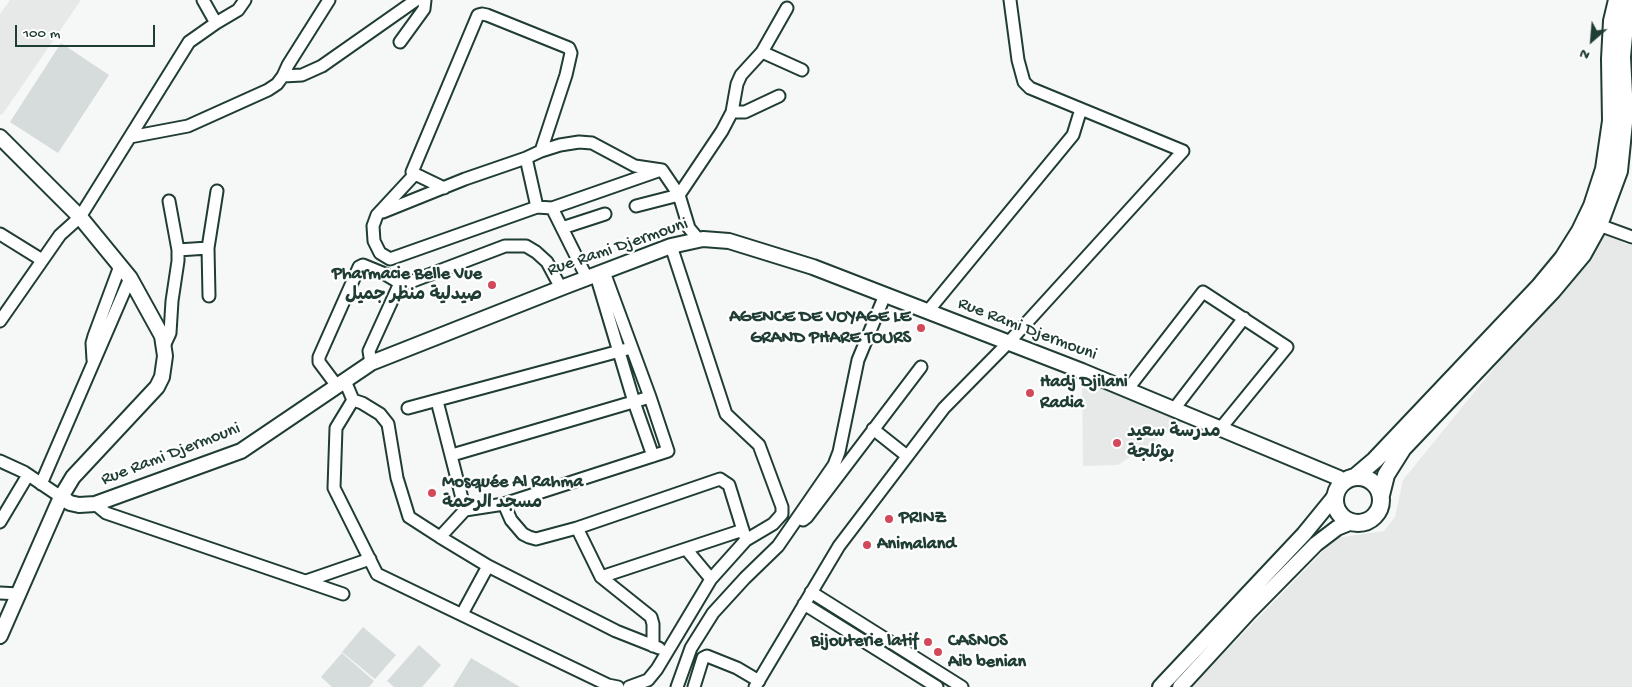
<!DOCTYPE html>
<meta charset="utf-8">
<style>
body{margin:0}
#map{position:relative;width:1632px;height:687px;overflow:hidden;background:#f6f7f7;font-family:"Gochi Hand",sans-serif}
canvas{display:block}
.north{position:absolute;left:1567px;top:15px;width:50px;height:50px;-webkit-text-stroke:4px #fff;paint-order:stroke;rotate:207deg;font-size:14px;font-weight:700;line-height:20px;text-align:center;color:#1f3d34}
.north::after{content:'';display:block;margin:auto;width:18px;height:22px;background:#1f3d34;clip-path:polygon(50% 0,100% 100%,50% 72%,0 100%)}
.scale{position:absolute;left:15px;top:25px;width:140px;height:22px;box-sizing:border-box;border:2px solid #1f3d34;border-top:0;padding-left:6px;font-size:15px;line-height:18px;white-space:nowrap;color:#1f3d34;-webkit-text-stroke:4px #fff;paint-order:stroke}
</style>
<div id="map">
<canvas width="1632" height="687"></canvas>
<div class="north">N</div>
<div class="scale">100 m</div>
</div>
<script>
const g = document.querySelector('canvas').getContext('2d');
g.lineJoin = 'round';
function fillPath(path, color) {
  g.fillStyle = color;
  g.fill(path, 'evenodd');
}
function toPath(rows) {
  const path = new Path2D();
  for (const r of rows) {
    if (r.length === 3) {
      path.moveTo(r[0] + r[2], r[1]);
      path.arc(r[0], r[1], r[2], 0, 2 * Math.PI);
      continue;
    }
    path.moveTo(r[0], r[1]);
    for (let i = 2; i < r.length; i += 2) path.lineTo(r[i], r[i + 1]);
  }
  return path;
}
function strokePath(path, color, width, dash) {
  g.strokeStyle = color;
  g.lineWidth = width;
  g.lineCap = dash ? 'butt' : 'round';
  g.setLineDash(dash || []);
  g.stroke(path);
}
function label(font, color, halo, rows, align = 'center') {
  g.font = font + ' "Gochi Hand","Playpen Sans Arabic",sans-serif';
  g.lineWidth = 4.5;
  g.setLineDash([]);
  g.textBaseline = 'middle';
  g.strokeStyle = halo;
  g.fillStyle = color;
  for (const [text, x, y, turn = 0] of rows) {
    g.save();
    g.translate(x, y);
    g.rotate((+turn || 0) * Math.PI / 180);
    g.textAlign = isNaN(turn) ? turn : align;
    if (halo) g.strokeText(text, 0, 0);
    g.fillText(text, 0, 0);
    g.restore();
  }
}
const built = toPath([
 [10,0,81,0,2,115,0,114,0,14],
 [1607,229,1625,244,1632,245,1632,687,1191,687,1336,538,1384,531,1395,517,1403,480],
 [1082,382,1186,420,1118,465,1083,466]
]);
const green = toPath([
 [61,43,109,75,58,153,10,122],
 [363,627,396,655,375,679,342,652],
 [419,645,441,665,422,687,394,687,387,681],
 [342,653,374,681,369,687,332,687,321,677],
 [471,658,520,687,453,687]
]);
const minor = toPath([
 [203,0,216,23],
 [400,42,424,9,425,0],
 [762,52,802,70],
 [283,76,302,75,322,66,416,0],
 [732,112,745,112,779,96],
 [130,137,188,126,268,90,277,84,283,76,288,65,329,0],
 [541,151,566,75,571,53,569,48,487,15,482,14,478,15,412,172,415,174,377,215,373,226,374,241,380,253,390,259,537,207,526,158,541,151,560,145,579,142,592,143,635,166,662,170,679,195,636,206],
 [415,174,444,188],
 [537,207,552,208,658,171],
 [552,208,587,278],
 [383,212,465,179,526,158],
 [1599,225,1632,237],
 [562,228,605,214],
 [0,234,42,260],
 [699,240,689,228,679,195,722,131,732,112,737,84,741,75,762,52,787,8],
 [208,248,217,191],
 [178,250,208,248,209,296],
 [596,275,634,402,653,456],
 [928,311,1073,135,1081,109],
 [0,321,60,235,80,217,189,42,216,23,238,10,245,0],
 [164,346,170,333,172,301,178,261,178,250,169,201],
 [93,360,92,343,94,336,120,266],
 [371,363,369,351,400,283],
 [345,381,353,400,362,403,380,414,388,424,397,478,409,517,440,537,465,510,504,504,511,520,523,534,529,537,536,539,577,528,601,577,651,617,653,624,653,646],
 [337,386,319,362,319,357,359,267,363,265,385,274,400,283,410,282,505,246,526,246,536,252,547,262,561,288],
 [1127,390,1203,292,1287,347,1220,429],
 [353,400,336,428,334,488,377,574,608,685,618,687],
 [437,401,465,510],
 [408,408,631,348],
 [1174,409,1244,318],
 [873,429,907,456],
 [452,455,650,397],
 [0,461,24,472,61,497],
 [41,484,130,278],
 [95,504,106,513,343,594],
 [504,504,668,451,650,397,604,272],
 [803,520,807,517,921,367],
 [0,522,28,475],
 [577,528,720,479,729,485,746,540],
 [440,537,488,566,616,631,659,648],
 [686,549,711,579],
 [601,577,743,530],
 [306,581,370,559],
 [811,592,962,687],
 [0,593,19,594],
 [804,604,937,687],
 [462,614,488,566],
 [629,687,648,680,657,669,711,579,746,540,773,524,782,514,782,507,759,445,726,414,671,246],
 [677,687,691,648,713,613,745,578,778,546,834,465,839,452,858,360,885,295],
 [694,687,703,658,707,656,737,668,759,681],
 [755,687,839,546,944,408,1009,342,1183,151,1030,88,1024,82,1018,60,1010,0]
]);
const major = toPath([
 [0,137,80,217,130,278,162,336,165,356,162,377,157,387,73,477,61,497,0,636],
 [61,497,70,503,79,505,95,504,241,451,371,363,566,286,671,246,703,239,729,241,813,267,1082,371,1339,478,1343,482],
 [1160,687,1304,534,1335,496],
 [1180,687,1250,611,1316,544,1337,528,1352,522]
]);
const highway = toPath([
 [1358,500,23],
 [1355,477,1375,460,1539,287,1563,258,1580,231,1592,206,1604,169,1611,121,1610,59,1612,21,1617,0],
 [1381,495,1386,475,1403,448,1552,291,1583,254,1599,225,1619,171,1625,113,1622,57,1625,25,1632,0]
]);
const markers = [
 [492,285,5,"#d1495b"],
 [921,328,5,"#d1495b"],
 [1030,393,5,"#d1495b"],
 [1117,443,5,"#d1495b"],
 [432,493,5,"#d1495b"],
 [889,519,5,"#d1495b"],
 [867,545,5,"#d1495b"],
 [928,642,5,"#d1495b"],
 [938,652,5,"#d1495b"]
];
const streetNames = [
 ["Rue Rami Djermouni",618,248,-19],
 ["Rue Rami Djermouni",1027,330,21],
 ["Rue Rami Djermouni",171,455,-21]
];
const poiNames = [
 ["Pharmacie Belle Vue",482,275,"right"],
 ["صيدلية منظر جميل",482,296,"right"],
 ["AGENCE DE VOYAGE LE",911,318,"right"],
 ["GRAND PHARE TOURS",911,339,"right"],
 ["Hadj Djilani",1040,383],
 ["Radia",1040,404],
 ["مدرسة سعيد",1127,433],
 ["بوثلجة",1127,454],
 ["Mosquée Al Rahma",442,483],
 ["مسجد الرحمة",442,504],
 ["PRINZ",899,519],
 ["Animaland",877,545],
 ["Bijouterie latif",918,642,"right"],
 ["CASNOS",948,642],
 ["Aib benian",948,663]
];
fillPath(built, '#e6e9e8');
fillPath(green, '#d6dcdb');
strokePath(minor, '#1f3d34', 15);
strokePath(major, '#1f3d34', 18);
strokePath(highway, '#1f3d34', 20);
strokePath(minor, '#fff', 11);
strokePath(major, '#fff', 14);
strokePath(highway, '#fff', 16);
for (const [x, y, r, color] of markers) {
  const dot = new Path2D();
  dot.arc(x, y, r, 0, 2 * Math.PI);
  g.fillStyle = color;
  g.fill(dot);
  strokePath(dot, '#fff', 2);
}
label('18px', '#1f3d34', '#fff', streetNames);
label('bold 18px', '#1f3d34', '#fff', poiNames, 'left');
</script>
